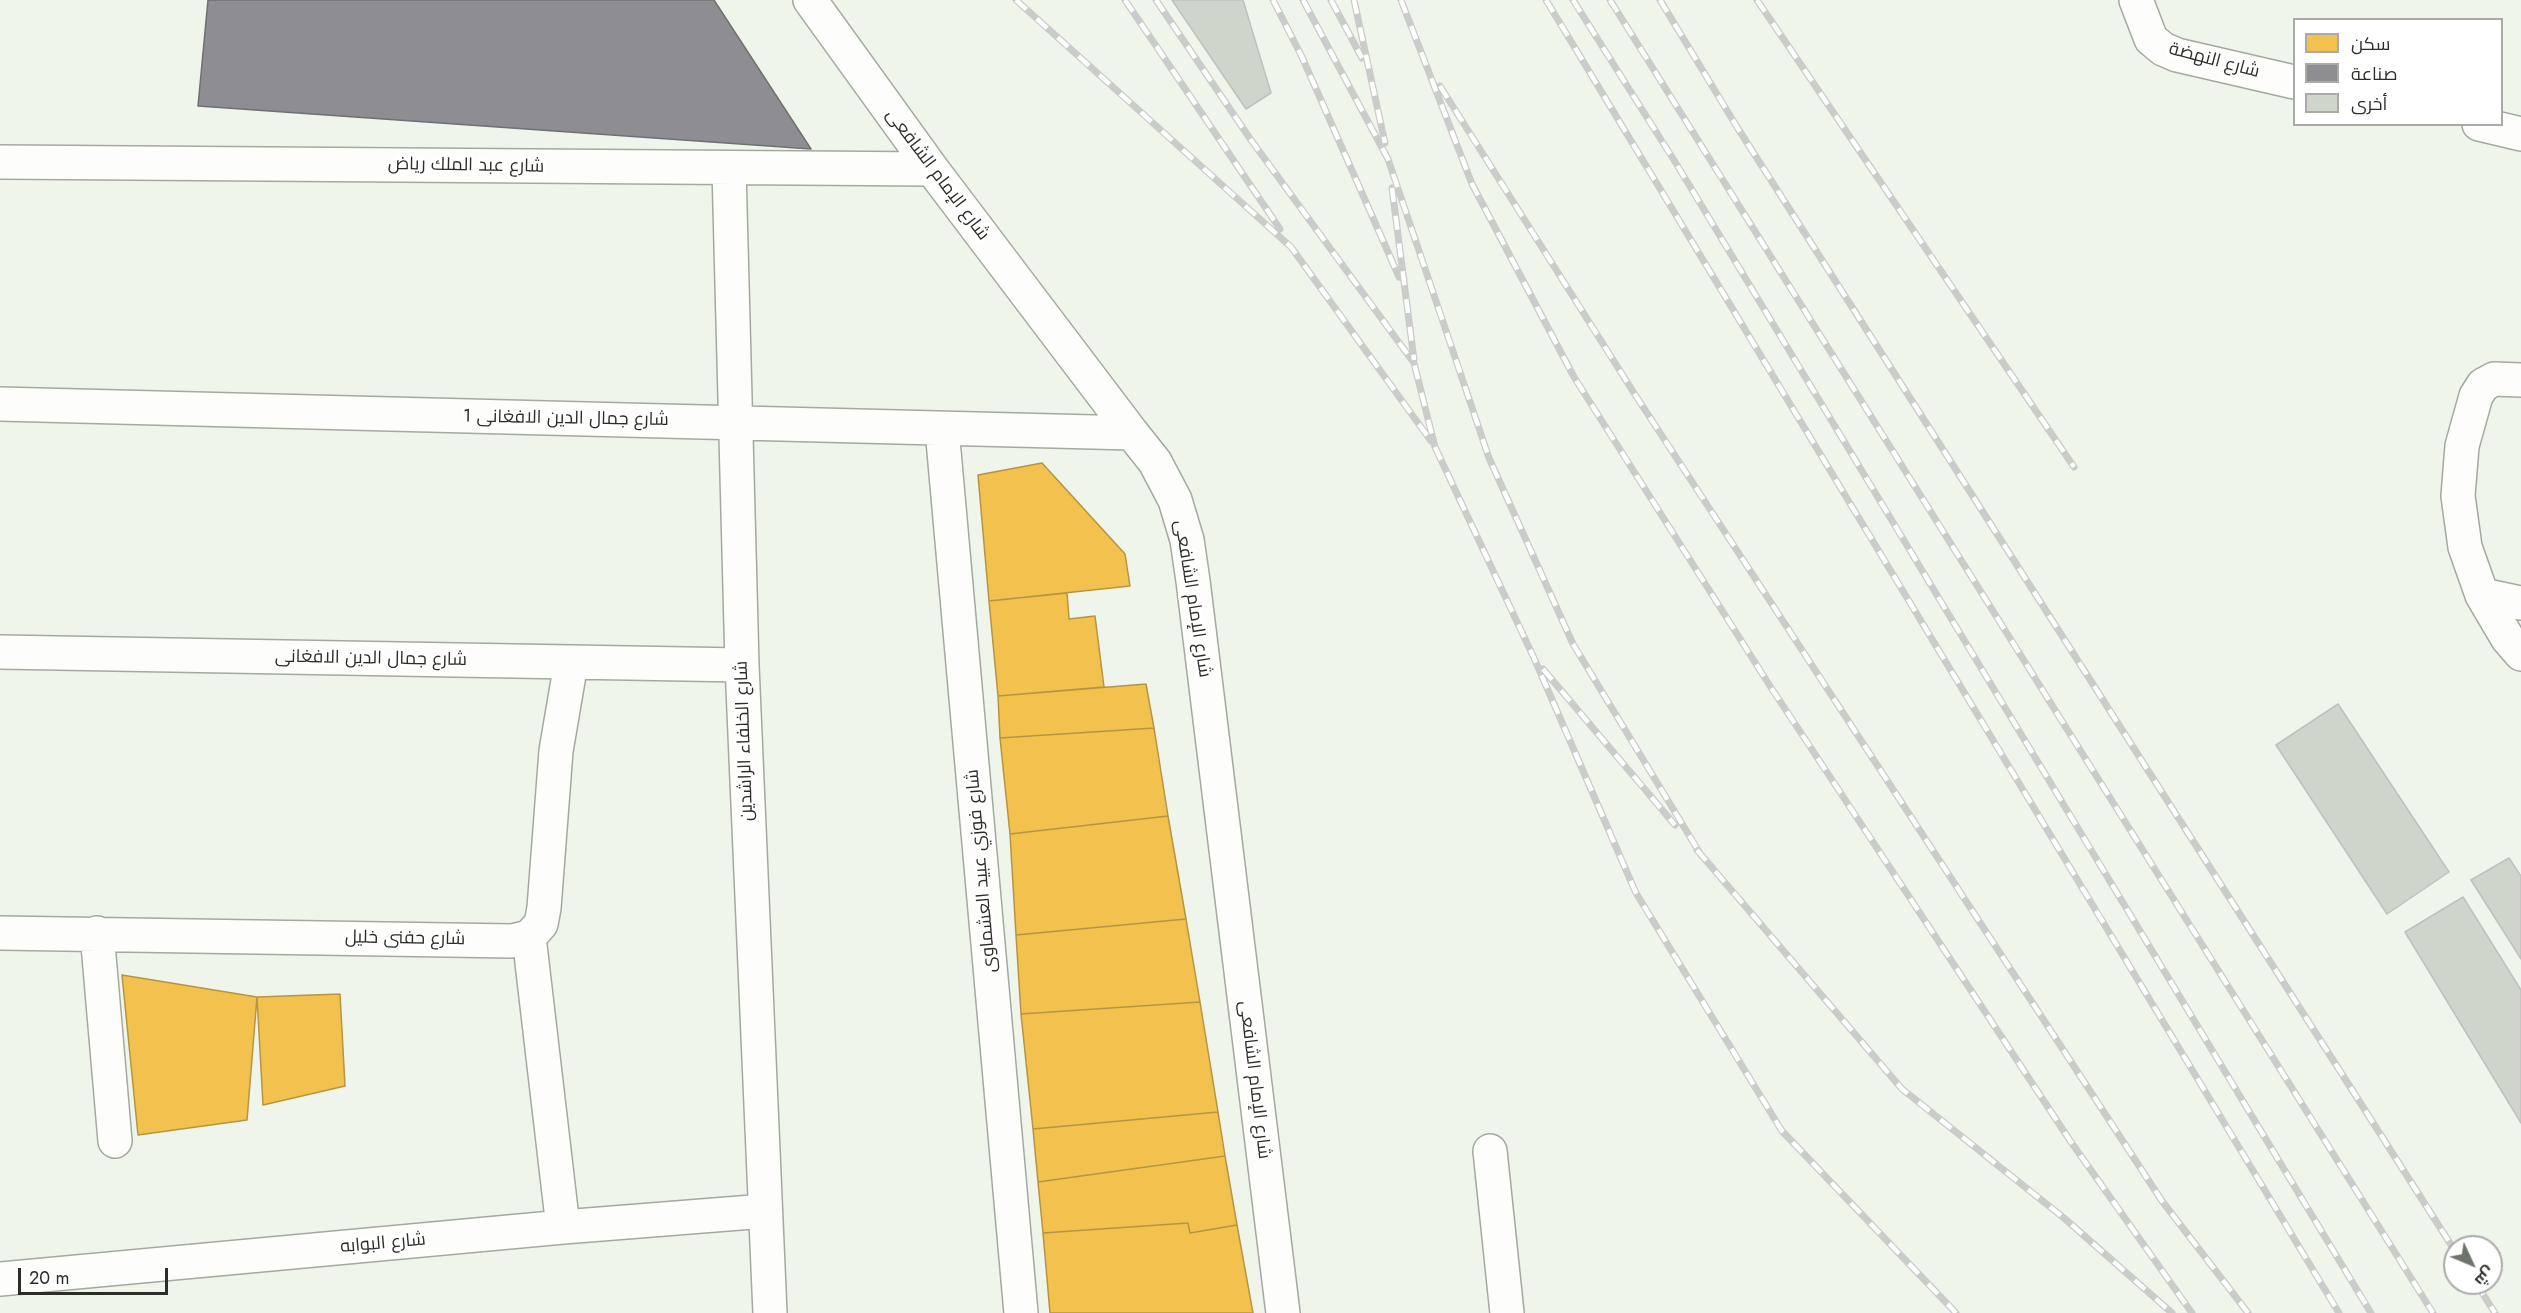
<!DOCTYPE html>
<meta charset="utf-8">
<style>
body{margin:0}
#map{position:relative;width:2521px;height:1313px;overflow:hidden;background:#eff5ea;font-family:Jost,Cairo,sans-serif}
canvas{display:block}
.legend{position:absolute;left:2293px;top:18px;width:210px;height:108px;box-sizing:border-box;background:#fff;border:2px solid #aaaba9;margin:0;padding:8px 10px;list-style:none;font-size:18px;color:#2a2e27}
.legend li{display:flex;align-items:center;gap:12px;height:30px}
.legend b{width:30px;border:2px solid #aaaba9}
.north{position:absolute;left:2443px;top:1235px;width:60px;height:60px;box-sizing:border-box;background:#fff;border:2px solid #aaaba9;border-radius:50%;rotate:134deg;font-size:16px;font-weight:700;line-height:24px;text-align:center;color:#2a2e27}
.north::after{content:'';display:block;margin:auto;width:21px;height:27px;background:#6f746b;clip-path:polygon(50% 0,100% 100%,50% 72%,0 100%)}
.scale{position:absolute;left:18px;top:1268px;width:150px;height:27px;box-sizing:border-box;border:3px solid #2a2e27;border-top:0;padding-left:8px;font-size:18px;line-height:21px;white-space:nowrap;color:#2a2e27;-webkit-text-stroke:4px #fff;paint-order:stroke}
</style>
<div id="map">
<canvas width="2521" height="1313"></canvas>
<ul class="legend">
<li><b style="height:16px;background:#f2c14e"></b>سكن</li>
<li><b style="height:16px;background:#8d8d92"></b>صناعة</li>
<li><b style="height:16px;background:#d0d5cc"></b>أخرى</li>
</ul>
<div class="north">ش</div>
<div class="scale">20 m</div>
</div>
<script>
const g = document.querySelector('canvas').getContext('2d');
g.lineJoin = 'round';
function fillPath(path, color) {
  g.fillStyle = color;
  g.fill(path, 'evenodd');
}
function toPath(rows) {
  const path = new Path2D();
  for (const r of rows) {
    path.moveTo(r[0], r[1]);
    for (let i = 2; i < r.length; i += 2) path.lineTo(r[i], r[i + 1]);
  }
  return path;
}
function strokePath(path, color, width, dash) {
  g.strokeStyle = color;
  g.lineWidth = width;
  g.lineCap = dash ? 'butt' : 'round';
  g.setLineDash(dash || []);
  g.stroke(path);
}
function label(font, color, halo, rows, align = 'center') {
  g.font = font + ' Jost,Cairo,sans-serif';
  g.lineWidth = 6;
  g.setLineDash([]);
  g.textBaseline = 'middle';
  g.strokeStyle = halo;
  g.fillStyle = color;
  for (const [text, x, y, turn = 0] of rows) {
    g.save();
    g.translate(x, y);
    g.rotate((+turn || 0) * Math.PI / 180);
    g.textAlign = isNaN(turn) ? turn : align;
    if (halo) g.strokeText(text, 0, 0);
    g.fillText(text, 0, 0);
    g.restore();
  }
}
const homes = toPath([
 [1042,463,1125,554,1130,586,989,601,978,475,1042,463],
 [1067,593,1069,619,1095,616,1104,687,998,696,989,601,1067,593],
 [1146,684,1154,728,1000,738,998,696,1146,684],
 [1154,728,1168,816,1010,834,1000,738,1154,728],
 [1168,816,1186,919,1016,935,1010,834,1168,816],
 [1186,919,1200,1002,1021,1014,1016,935,1186,919],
 [122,975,257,997,247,1120,138,1135,122,975],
 [340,994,345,1086,263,1105,257,997,340,994],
 [1200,1002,1218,1112,1033,1129,1021,1014,1200,1002],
 [1218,1112,1225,1156,1038,1182,1033,1129,1218,1112],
 [1225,1156,1237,1225,1190,1233,1188,1223,1043,1233,1038,1182,1225,1156],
 [1188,1223,1190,1233,1237,1225,1253,1313,1050,1313,1043,1233,1188,1223]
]);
const industry = toPath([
 [208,0,714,0,811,149,198,106,208,0]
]);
const building = toPath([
 [1172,0,1243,0,1271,93,1246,109,1172,0],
 [2338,704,2449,872,2387,914,2276,745,2338,704],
 [2509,858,2521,876,2521,959,2471,880,2509,858],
 [2463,897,2521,990,2521,1123,2405,932,2463,897]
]);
const minor = toPath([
 [810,0,932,169,1132,433,1155,462,1175,500,1187,540,1193,581,1283,1313],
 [2136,0,2151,39,2163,49,2177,55,2294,82],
 [2479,124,2521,134],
 [0,162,932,169],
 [729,169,742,665,770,1313],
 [2521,380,2494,379,2483,385,2476,396,2462,446,2458,496,2465,547,2482,595,2508,639,2521,654],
 [0,404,1132,433],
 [942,429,1021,1313],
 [2482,595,2521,603],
 [0,652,742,665],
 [0,933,512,941,529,937,541,924,544,908,556,751,571,663],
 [97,933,115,1141],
 [529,937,563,1227],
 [1490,1151,1507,1313],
 [0,1279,563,1227,765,1211]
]);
const rail = toPath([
 [1016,0,1291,247,1431,441],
 [1125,0,1280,229],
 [1156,0,1251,140,1414,363,1435,447,1534,658,1636,893,1782,1131,1956,1313],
 [1273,0,1302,57,1399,277],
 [1303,0,1388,159,1489,458,1573,644,1701,855],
 [1331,0,1362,58],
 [1354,0,1385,143],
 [1401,0,1472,184,1574,377,1770,686,2071,1142,2192,1313],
 [1546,0,2339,1313],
 [1573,0,1677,165,2371,1313],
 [1610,0,2433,1313],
 [1660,0,1737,127,2455,1251],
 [1757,0,2074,467],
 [1440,86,1634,393,2162,1201,2248,1313],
 [1392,188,1414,360],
 [1543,669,1675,825],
 [1697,850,1902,1089,2064,1218,2172,1313],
 [2476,1283,2495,1313]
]);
const streetNames = [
 ["شارع النهضة",2214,61,15],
 ["شارع عبد الملك رياض",466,166,1],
 ["شارع الإمام الشافعى",937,175,53],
 ["شارع جمال الدين الافغانى 1",566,419,1],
 ["شارع الإمام الشافعى",1192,599,81],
 ["شارع جمال الدين الافغانى",371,659,1],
 ["شارع الخلفاء الراشدين",745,741,-92],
 ["شارع فوزي عبيد العشماوى",982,871,-95],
 ["شارع حفنى خليل",405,939,1],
 ["شارع الإمام الشافعى",1254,1080,83],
 ["شارع البوابه",383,1244,-5]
];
fillPath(homes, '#f2c14e');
strokePath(homes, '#b69542', 1.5);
fillPath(industry, '#8d8d92');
strokePath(industry, '#6f7072', 1.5);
fillPath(building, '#d0d5cc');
strokePath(building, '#bec2bb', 1.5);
strokePath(minor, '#a4a9a0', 36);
strokePath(minor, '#fdfefc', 33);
strokePath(rail, '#caccc9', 7);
strokePath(rail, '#fff', 4.5, [14]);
label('18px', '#2a2e27', '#fff', streetNames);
</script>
